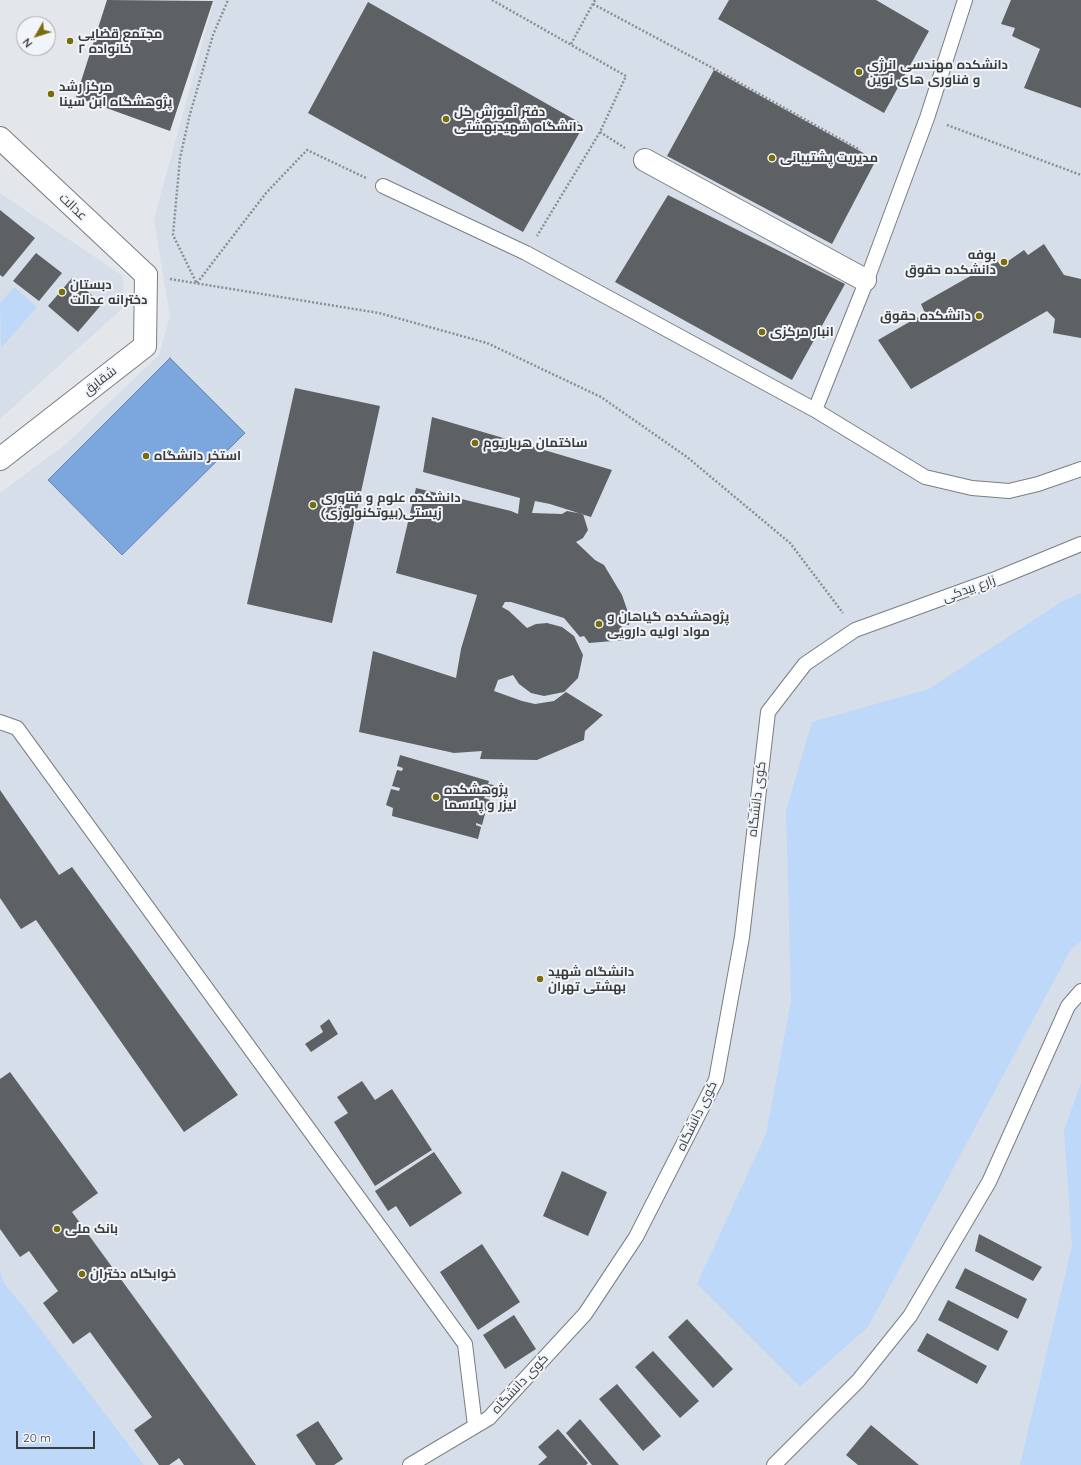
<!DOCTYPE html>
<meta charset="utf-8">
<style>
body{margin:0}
#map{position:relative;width:1081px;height:1465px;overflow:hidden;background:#e3e7eb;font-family:Quicksand,sans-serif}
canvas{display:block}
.north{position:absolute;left:16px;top:16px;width:40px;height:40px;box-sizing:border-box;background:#f1f4f8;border:1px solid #a9abae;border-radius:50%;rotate:231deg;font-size:11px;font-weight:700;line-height:16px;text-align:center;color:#3c3d3f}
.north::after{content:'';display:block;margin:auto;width:14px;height:18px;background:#796d08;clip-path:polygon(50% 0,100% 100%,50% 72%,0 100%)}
.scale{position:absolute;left:16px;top:1431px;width:79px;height:18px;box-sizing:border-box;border:2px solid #3c3d3f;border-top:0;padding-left:5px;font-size:12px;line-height:14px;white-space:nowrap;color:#3c3d3f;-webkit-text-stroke:3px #f1f4f8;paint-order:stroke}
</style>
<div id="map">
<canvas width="1081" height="1465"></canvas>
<div class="north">N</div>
<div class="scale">20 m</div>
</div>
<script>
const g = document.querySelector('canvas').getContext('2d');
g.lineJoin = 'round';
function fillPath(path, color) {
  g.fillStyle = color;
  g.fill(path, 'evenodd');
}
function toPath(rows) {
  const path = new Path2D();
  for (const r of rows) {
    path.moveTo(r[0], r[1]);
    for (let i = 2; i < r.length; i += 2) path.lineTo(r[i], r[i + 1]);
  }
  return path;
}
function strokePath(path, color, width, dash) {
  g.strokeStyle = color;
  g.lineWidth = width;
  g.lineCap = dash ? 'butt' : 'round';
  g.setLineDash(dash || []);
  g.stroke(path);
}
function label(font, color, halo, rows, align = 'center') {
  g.font = font + ' Quicksand,Cairo,sans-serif';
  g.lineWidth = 4;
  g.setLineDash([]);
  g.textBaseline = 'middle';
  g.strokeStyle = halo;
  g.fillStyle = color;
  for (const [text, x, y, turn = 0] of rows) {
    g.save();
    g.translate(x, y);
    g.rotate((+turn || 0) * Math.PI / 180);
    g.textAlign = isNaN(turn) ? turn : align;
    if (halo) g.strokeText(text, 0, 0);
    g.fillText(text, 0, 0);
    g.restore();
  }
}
const built = toPath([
 [214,0,1081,0,1081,1465,0,1465,0,493,66,444,159,355,170,316,154,219],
 [0,193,123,276,124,307,0,419]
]);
const green = toPath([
 [14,287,37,307,1,348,0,303],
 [1081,593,1081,941,1071,949,868,1327,800,1387,697,1284,766,1134,791,1001,786,811,812,722,929,689,1061,602],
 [1081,1083,1081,1465,1020,1465,1072,1246,1064,1130],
 [0,1271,5,1285,22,1305,144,1465,0,1465]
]);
const water = toPath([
 [170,358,245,433,122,555,48,480,170,358]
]);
const building = toPath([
 [107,0,213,1,170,131,76,97],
 [729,0,876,0,929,31,884,113,718,19],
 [1011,0,1081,0,1081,108,1024,88,1040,49,1012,36,1015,28,1001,24],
 [368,2,584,125,523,232,308,113],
 [714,70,876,160,832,244,667,156],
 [668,195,845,284,792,380,615,282],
 [0,210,35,238,3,277,0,275],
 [1044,244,1064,275,1081,279,1081,338,1053,333,1055,319,1047,311,911,389,878,340,925,313,921,304,997,261,1001,266,1024,250,1028,255],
 [36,253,62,273,39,301,13,281],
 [72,278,102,304,78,332,48,306],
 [295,388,380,406,332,623,247,604],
 [432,417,612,470,591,517,550,504,535,501,532,513,562,514,567,511,583,514,588,530,583,538,576,542,595,560,604,565,622,595,630,618,629,625,621,624,625,640,589,643,584,636,580,637,564,618,511,602,505,602,502,607,509,611,527,628,536,624,547,623,562,627,574,636,583,655,578,678,564,692,544,696,531,693,519,684,513,675,498,680,494,691,522,701,535,704,554,701,566,692,603,715,585,731,584,740,537,760,480,759,482,751,454,753,359,732,373,651,456,678,461,649,477,595,396,573,416,488,511,511,518,514,520,498,423,472],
 [400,755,489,781,488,784,494,785,491,797,485,796,484,798,490,800,487,811,481,810,480,812,485,814,482,825,476,823,476,825,481,827,478,839,392,816,393,808,386,805,391,789,399,791,400,788,392,786,397,770,402,771,403,768,397,766],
 [0,790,59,875,72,867,238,1095,184,1132,36,920,21,929,0,898],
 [329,1019,338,1034,311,1052,305,1044,323,1032,320,1026],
 [10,1072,98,1193,72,1212,256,1465,184,1465,179,1458,169,1465,159,1465,134,1430,152,1417,90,1332,73,1344,43,1303,58,1291,29,1251,20,1257,0,1229,0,1079],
 [362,1081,375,1100,392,1089,432,1150,375,1186,334,1122,348,1113,337,1097],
 [434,1152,462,1193,410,1227,396,1206,388,1211,375,1191],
 [562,1171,607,1192,588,1236,543,1216],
 [979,1234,1042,1267,1033,1281,975,1251],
 [482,1244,520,1302,478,1330,440,1272],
 [965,1268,1027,1299,1018,1319,955,1288],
 [948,1300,1008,1331,998,1351,938,1320],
 [514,1315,536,1349,505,1369,483,1335],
 [687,1319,733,1369,713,1388,668,1337],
 [927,1333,987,1366,977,1384,917,1351],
 [653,1351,699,1401,680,1418,635,1367],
 [617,1384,661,1436,643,1451,599,1399],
 [580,1419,619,1465,592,1465,566,1433],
 [318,1421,343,1459,334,1465,316,1465,296,1435],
 [871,1425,919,1465,858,1465,846,1455],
 [558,1429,588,1463,586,1465,538,1465,547,1457,538,1447]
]);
const path = toPath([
 [492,0,626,76,600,132,537,236],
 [593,4,709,66,860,150],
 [571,44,595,0],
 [947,125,1081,175],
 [600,132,625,148],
 [170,279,379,313,487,343,601,397,687,457,790,543,843,613],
 [196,282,173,235,180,158,190,114,213,35,228,0],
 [197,283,266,193,307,150,366,178]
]);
const service = toPath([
 [383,186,526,253,815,410,868,277,927,118,965,0],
 [815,410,925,477,972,488,1009,491,1038,484,1081,469],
 [0,722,17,728,465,1344,475,1426],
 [410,1465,489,1418,585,1314,636,1237,716,1080,742,937,768,712,805,664,855,630,998,578,1081,544],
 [774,1465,858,1381,910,1316,989,1182,1068,1006,1081,991]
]);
const minor = toPath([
 [645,160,865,280],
 [0,459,145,346,146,275]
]);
const tertiary = toPath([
 [0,138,146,275]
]);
const markers = [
 [70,41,4,"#796d08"],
 [859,72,4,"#796d08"],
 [51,94,4,"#796d08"],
 [446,119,4,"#796d08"],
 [772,158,4,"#796d08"],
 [1004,262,4,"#796d08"],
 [62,292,4,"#796d08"],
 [979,316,4,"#796d08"],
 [762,332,4,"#796d08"],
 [475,443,4,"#796d08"],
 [146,456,4,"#796d08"],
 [313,505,4,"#796d08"],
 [599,624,4,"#796d08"],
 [436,797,4,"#796d08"],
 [540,979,4,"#796d08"],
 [57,1229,4,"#796d08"],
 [82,1274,4,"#796d08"]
];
const poiNames = [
 ["مجتمع قضایی",78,34],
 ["خانواده ۲",78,49],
 ["دانشکده مهندسی انرژی",867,65],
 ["و فناوری های نوین",867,80],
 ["مرکز رشد",59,87],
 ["پژوهشگاه ابن سینا",59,102],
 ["دفتر آموزش کل",454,112],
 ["دانشگاه شهیدبهشتی",454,127],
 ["مدیریت پشتیبانی",780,158],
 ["بوفه",996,255,"right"],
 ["دانشکده حقوق",996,270,"right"],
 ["دبستان",70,285],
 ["دخترانه عدالت",70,300],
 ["دانشکده حقوق",971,316,"right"],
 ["انبار مرکزی",770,332],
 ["ساختمان هرباریوم",483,443],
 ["استخر دانشگاه",154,456],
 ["دانشکده علوم و فناوری",321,498],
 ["زیستی(بیوتکنولوژی)",321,513],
 ["پژوهشکده گیاهان و",607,617],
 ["مواد اولیه دارویی",607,632],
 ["پژوهشکده",444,790],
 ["لیزر و پلاسما",444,805],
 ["دانشگاه شهید",548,972],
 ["بهشتی تهران",548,987],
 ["بانک ملی",65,1229],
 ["خوابگاه دختران",90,1274]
];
const streetNames = [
 ["عدالت",73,207,43],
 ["شقایق",100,381,-38],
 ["زارع بیدکی",969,589,-20],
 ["کوی دانشگاه",757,799,-83],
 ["کوی دانشگاه",697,1116,-64],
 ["کوی دانشگاه",520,1384,-47]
];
fillPath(built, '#d6dee9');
fillPath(green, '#bed8f9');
fillPath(water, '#7ba6de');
strokePath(water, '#6886ae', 1);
fillPath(building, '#5e6164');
strokePath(service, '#7b7e81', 16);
strokePath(minor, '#7b7e81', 24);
strokePath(tertiary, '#7b7e81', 24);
strokePath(path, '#8c8e91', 2.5, [2, 2]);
strokePath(service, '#fff', 14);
strokePath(minor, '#fff', 22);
strokePath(tertiary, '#fff', 22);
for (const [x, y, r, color] of markers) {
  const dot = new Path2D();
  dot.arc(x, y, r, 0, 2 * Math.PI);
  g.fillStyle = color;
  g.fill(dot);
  strokePath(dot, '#f1f4f8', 1.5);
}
label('bold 13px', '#3c3d3f', '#f1f4f8', poiNames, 'left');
label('13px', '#3c3d3f', '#f1f4f8', streetNames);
</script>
